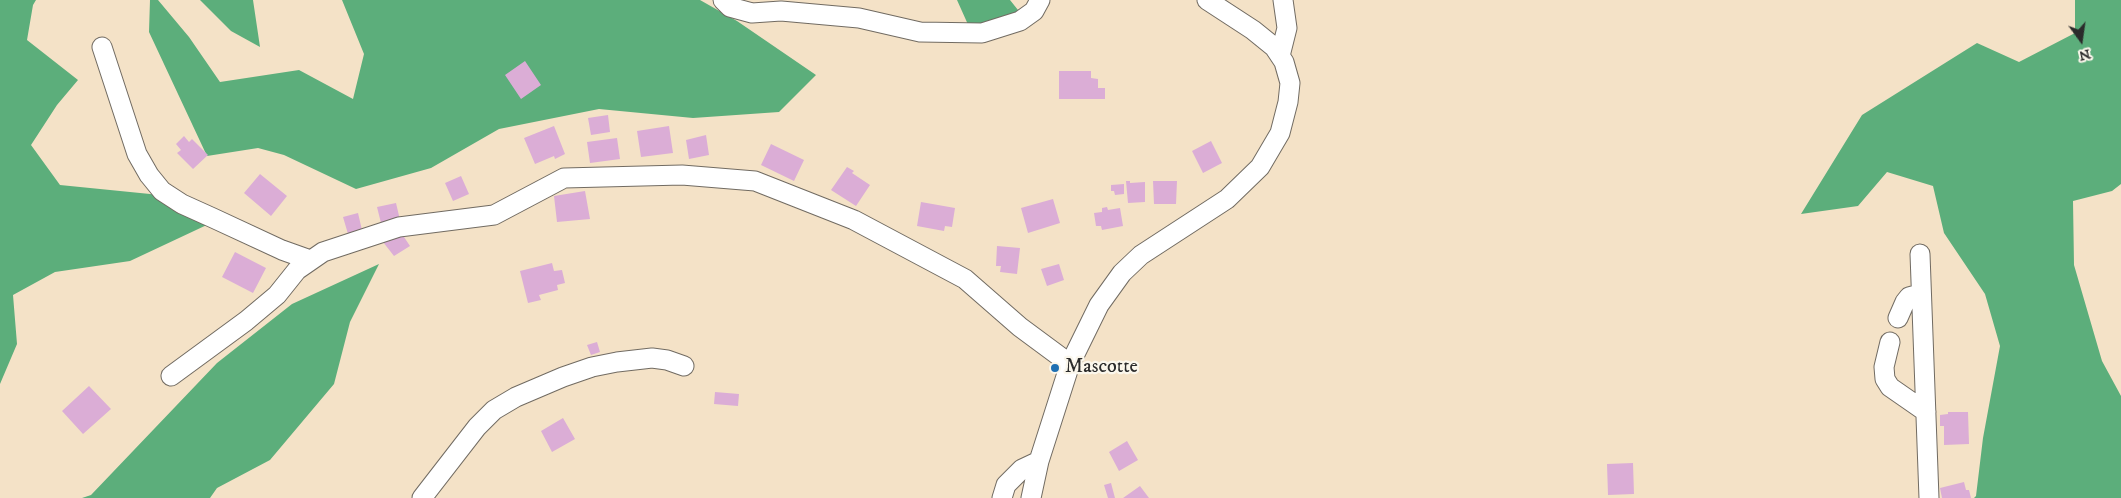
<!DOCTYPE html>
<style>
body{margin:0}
#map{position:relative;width:2121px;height:498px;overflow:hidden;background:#f4e2c7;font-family:"IM FELL DW Pica",serif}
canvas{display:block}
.north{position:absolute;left:2056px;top:15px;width:50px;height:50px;-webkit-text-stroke:4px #fbf7ec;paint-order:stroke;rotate:166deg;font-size:14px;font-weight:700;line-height:20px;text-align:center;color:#2b2b2b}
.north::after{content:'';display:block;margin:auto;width:18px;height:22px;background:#2b2b2b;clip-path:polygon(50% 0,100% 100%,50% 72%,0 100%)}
</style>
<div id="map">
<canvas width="2121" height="498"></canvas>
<div class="north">N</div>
</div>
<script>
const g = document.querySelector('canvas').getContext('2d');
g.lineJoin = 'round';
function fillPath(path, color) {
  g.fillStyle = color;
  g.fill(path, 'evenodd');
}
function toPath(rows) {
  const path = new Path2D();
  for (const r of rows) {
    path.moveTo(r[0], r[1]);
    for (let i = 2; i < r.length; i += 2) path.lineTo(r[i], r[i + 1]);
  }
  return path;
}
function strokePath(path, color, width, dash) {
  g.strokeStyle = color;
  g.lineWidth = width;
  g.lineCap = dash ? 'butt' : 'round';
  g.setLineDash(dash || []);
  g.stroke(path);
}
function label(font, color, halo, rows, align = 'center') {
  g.font = font + ' "IM FELL DW Pica",serif';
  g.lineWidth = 4.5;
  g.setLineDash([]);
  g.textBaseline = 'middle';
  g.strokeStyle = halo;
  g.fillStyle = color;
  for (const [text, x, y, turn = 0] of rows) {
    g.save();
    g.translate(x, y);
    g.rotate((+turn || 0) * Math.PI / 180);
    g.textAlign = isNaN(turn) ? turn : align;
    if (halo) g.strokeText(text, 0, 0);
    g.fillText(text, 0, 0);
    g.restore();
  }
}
const forest = toPath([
 [0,0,36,0,33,5,27,40,78,80,57,105,31,145,60,185,160,195,211,223,130,261,55,272,13,295,17,344,0,384],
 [150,0,158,0,189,37,220,82,299,70,353,99,364,54,342,0,700,0,737,21,816,75,779,112,693,118,599,109,499,129,431,168,356,189,284,155,258,148,207,156,149,32],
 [200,0,253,0,260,47,231,31],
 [957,0,1010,0,1022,15,970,29],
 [2075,0,2121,0,2121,184,2112,191,2073,201,2074,265,2102,361,2121,396,2121,498,1974,498,1976,496,1983,438,2000,346,1985,294,1944,233,1933,186,1887,172,1858,206,1801,214,1862,115,1977,43,2019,62,2075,33],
 [379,264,350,322,334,384,270,460,217,488,210,498,82,498,91,495,217,363,292,304]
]);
const building = toPath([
 [525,61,541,85,521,99,505,75],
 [1059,71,1091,71,1091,78,1098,79,1098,88,1105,88,1105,99,1059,99],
 [608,115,610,132,591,135,588,118],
 [554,126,565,154,555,159,554,156,535,164,524,138],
 [669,126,673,153,641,157,637,131],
 [706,135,709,155,689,159,686,140],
 [184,136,189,142,192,139,208,155,193,169,177,153,181,150,176,144],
 [617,138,620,159,590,163,587,142],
 [1211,141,1222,163,1203,173,1192,151],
 [771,144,804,160,794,181,761,165],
 [847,167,854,171,852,173,870,185,856,206,831,190],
 [260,174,287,196,271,216,244,193],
 [461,176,469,194,453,201,445,183],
 [1126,181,1130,181,1130,183,1145,182,1145,202,1128,203],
 [1153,181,1177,181,1176,204,1154,204],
 [1124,184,1124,194,1115,195,1114,191,1111,191,1111,185],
 [585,191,590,219,557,222,554,196],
 [1053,199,1060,223,1028,233,1021,208],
 [921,202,955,208,952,227,945,226,944,231,917,226],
 [396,203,400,220,381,223,377,207],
 [1107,207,1108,210,1120,208,1123,226,1102,230,1101,226,1096,226,1094,213,1102,212,1102,208],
 [358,213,362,230,348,234,343,217],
 [400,231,410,246,394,256,383,242],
 [997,246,1020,248,1017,274,1000,272,1001,266,996,266],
 [235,252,266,268,253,293,222,277],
 [552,263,554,271,562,270,565,283,557,285,558,290,539,295,541,300,528,303,520,271],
 [1059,264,1064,280,1047,286,1041,269],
 [597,342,600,352,591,355,587,345],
 [89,386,111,409,83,434,62,411],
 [715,392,739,394,738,406,714,404],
 [1948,412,1968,412,1969,444,1944,445,1944,426,1940,426,1940,415,1948,414],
 [563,418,575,439,552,452,541,431],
 [1127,441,1138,460,1119,471,1109,452],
 [1633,463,1634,494,1608,495,1607,464],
 [1964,482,1966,490,1969,490,1971,498,1942,498,1940,488],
 [1111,483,1115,498,1108,498,1104,485],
 [1140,486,1149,498,1123,498]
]);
const minor = toPath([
 [723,0,730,7,752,13,781,11,859,18,920,32,982,33,1020,21,1034,11,1040,0],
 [102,47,137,154,149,175,162,191,182,204,213,218,282,250,310,260],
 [1280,56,1287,28,1283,0],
 [1920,254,1929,498],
 [1898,318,1905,302,1909,297,1920,294],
 [1890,342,1884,367,1885,379,1890,387,1926,412],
 [171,376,246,321,277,295,297,270,323,252,399,227,494,215,564,178,682,175,755,181,854,220,965,279,1020,327,1070,364],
 [422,498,477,427,494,410,516,397,563,377,592,367,617,362,652,358,667,360,684,366],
 [1002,498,1006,485,1022,469,1039,461],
 [1031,498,1039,461,1070,364,1099,305,1122,273,1141,255,1227,199,1260,167,1280,133,1288,102,1290,83,1284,62,1274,47,1253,30,1207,0]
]);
const markers = [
 [1055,368,5,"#1f6fb2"]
];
const poiNames = [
 ["Mascotte",1065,368]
];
fillPath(forest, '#5cae7b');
fillPath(building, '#dbadd6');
strokePath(minor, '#716b62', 21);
strokePath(minor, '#fff', 19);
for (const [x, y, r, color] of markers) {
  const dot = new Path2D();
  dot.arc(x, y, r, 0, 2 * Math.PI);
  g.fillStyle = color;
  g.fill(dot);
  strokePath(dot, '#fbf7ec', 2);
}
label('20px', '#2b2b2b', '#fbf7ec', poiNames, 'left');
</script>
